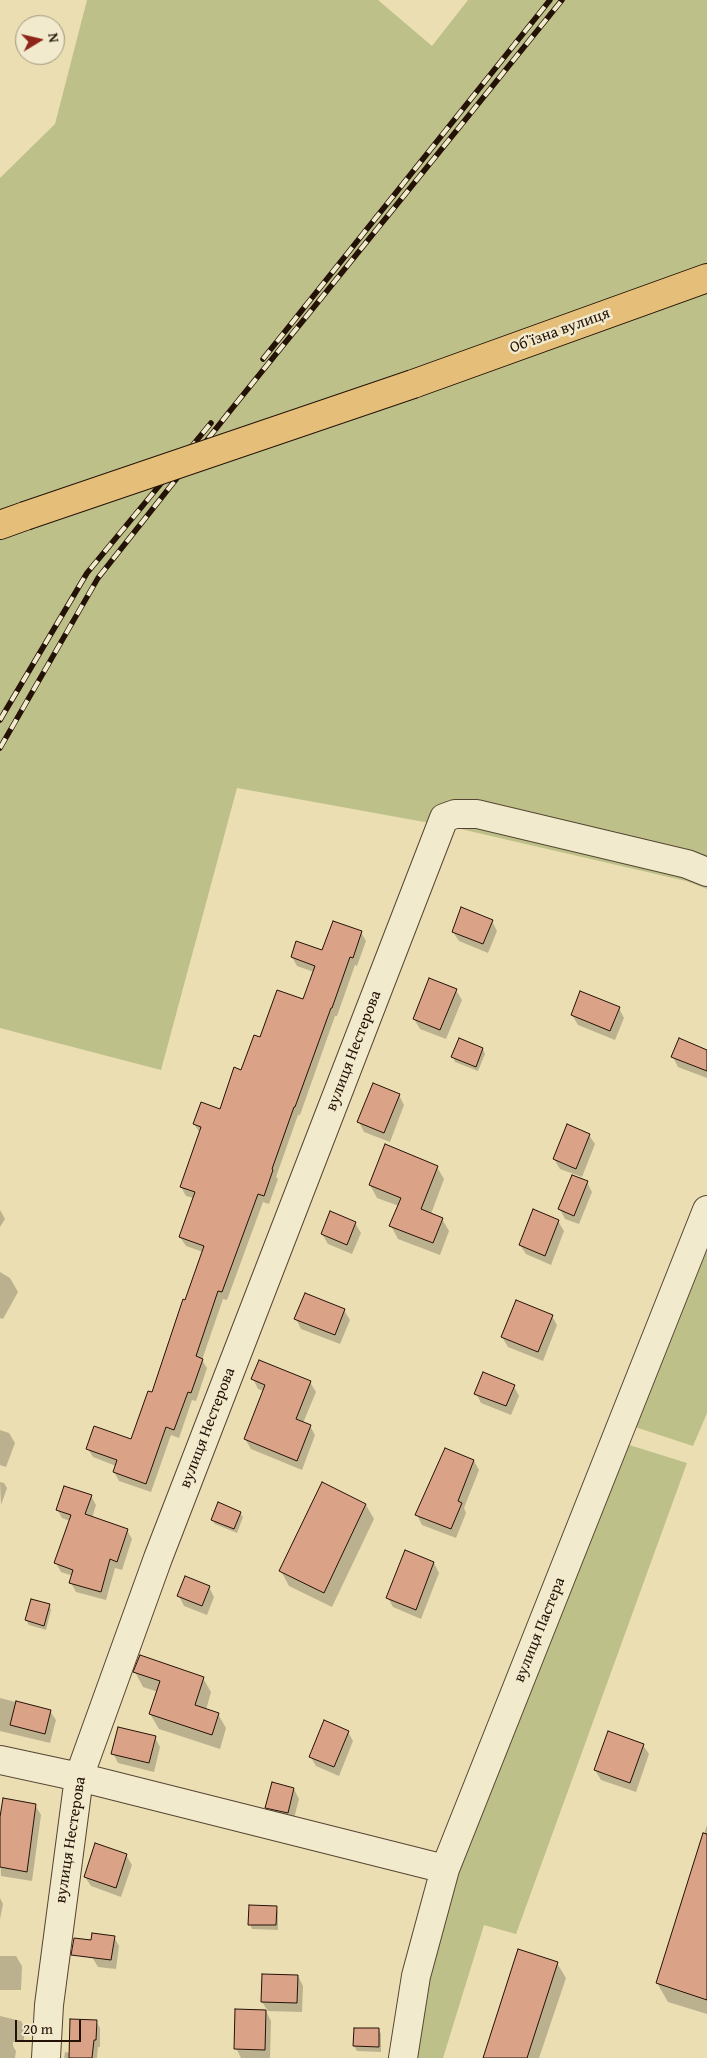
<!DOCTYPE html>
<meta charset="utf-8">
<style>
body{margin:0}
#map{position:relative;width:707px;height:2058px;overflow:hidden;background:#eadeb2;font-family:"Gentium Book Plus",serif}
canvas{display:block}
.north{position:absolute;left:15px;top:15px;width:50px;height:50px;box-sizing:border-box;background:#f1eacd;border:1px solid #9f947e;border-radius:50%;rotate:81deg;font-size:14px;font-weight:700;line-height:20px;text-align:center;color:#251207}
.north::after{content:'';display:block;margin:auto;width:18px;height:22px;background:#8f2418;clip-path:polygon(50% 0,100% 100%,50% 72%,0 100%)}
.scale{position:absolute;left:15px;top:2020px;width:66px;height:22px;box-sizing:border-box;border:2px solid #251207;border-top:0;padding-left:6px;font-size:15px;line-height:18px;white-space:nowrap;color:#251207;-webkit-text-stroke:4px #f1eacd;paint-order:stroke}
</style>
<div id="map">
<canvas width="707" height="2058"></canvas>
<div class="north">N</div>
<div class="scale">20 m</div>
</div>
<script>
const g = document.querySelector('canvas').getContext('2d');
g.lineJoin = 'round';
function fillPath(path, color) {
  g.fillStyle = color;
  g.fill(path, 'evenodd');
}
function toPath(rows) {
  const path = new Path2D();
  for (const r of rows) {
    path.moveTo(r[0], r[1]);
    for (let i = 2; i < r.length; i += 2) path.lineTo(r[i], r[i + 1]);
  }
  return path;
}
function strokePath(path, color, width, dash) {
  g.strokeStyle = color;
  g.lineWidth = width;
  g.lineCap = dash ? 'butt' : 'round';
  g.setLineDash(dash || []);
  g.stroke(path);
}
function label(font, color, halo, rows, align = 'center') {
  g.font = font + ' "Gentium Book Plus",serif';
  g.lineWidth = 5;
  g.setLineDash([]);
  g.textBaseline = 'middle';
  g.strokeStyle = halo;
  g.fillStyle = color;
  for (const [text, x, y, turn = 0] of rows) {
    g.save();
    g.translate(x, y);
    g.rotate((+turn || 0) * Math.PI / 180);
    g.textAlign = isNaN(turn) ? turn : align;
    if (halo) g.strokeText(text, 0, 0);
    g.fillText(text, 0, 0);
    g.restore();
  }
}
const green = toPath([
 [87,0,378,0,432,46,468,0,707,0,707,889,686,881,452,827,237,788,161,1070,0,1028,0,178,55,124],
 [707,1238,707,1413,693,1446,632,1426],
 [626,1444,687,1463,516,1934,484,1925,443,2058,414,2058,424,1981,455,1873]
]);
const shadow = toPath([
 [492,921,497,931,488,953,459,941,453,932],
 [361,932,366,941,357,966,355,965,337,1016,335,1016,300,1115,298,1115,276,1177,278,1179,269,1204,263,1202,227,1300,223,1299,202,1360,207,1368,196,1401,192,1400,179,1438,171,1435,151,1492,119,1481,114,1472,116,1466,93,1457,88,1449,132,1440,153,1393,203,1252,186,1246,180,1237,194,1198,186,1196,181,1187,200,1133,194,1124,221,1111,261,1039,304,1000,314,972,297,966,292,957,323,952],
 [456,990,462,1000,446,1039,420,1029,414,1019],
 [619,1008,624,1018,615,1040,578,1025,572,1015],
 [483,1049,485,1054,478,1071,455,1062,453,1057],
 [707,1051,707,1078,678,1067,673,1057],
 [399,1095,404,1105,390,1142,364,1132,359,1122],
 [589,1135,595,1144,582,1177,560,1169,554,1159],
 [437,1167,444,1179,431,1214,442,1219,449,1231,440,1255,398,1239,391,1226,399,1206,377,1198,370,1185],
 [587,1182,592,1192,579,1224,565,1219,560,1209],
 [0,1210,5,1219,0,1227],
 [558,1221,564,1231,551,1265,526,1254,520,1245],
 [355,1223,361,1233,352,1254,328,1244,322,1234],
 [0,1272,10,1278,18,1292,3,1319,0,1318],
 [344,1310,350,1320,340,1344,301,1329,296,1319],
 [552,1316,557,1325,543,1361,508,1347,502,1337],
 [253,1379,310,1382,316,1392,303,1423,310,1426,315,1435,302,1470,251,1449,245,1439,264,1391,258,1389],
 [514,1386,519,1396,511,1415,481,1403,476,1393],
 [0,1430,9,1433,15,1443,6,1467,0,1465],
 [474,1461,479,1470,464,1508,466,1513,456,1538,422,1525,417,1515],
 [0,1482,4,1483,7,1488,1,1505],
 [322,1484,366,1505,374,1519,332,1607,289,1586,281,1571],
 [91,1496,96,1505,92,1518,127,1530,132,1539,122,1570,115,1568,106,1600,76,1592,71,1583,73,1576,61,1572,56,1563,70,1521,62,1518,57,1509],
 [240,1513,243,1517,237,1533,215,1524,212,1520],
 [406,1552,434,1563,439,1573,421,1619,393,1607,388,1598],
 [209,1587,214,1597,207,1615,184,1606,179,1596],
 [49,1605,51,1610,46,1630,29,1625,26,1620],
 [135,1672,203,1678,211,1692,206,1710,218,1714,226,1728,220,1749,159,1729,150,1714,158,1692,143,1687],
 [0,1698,50,1711,56,1720,50,1743,0,1731],
 [348,1732,353,1741,339,1776,316,1766,310,1756],
 [155,1737,160,1747,154,1772,118,1763,113,1753],
 [643,1745,649,1754,636,1792,601,1780,595,1770],
 [294,1789,299,1799,293,1822,272,1817,267,1808],
 [35,1805,41,1815,32,1881,1,1876,0,1840],
 [707,1825,707,2014,668,2002,657,1983],
 [126,1855,132,1865,121,1897,91,1886,85,1877],
 [0,1898,3,1904,0,1919],
 [276,1907,278,1912,278,1930,252,1929,250,1924],
 [114,1937,119,1946,116,1969,98,1967,92,1957],
 [0,1956,16,1956,22,1966,21,1990,0,1990],
 [557,1963,566,1978,539,2058,484,2058],
 [298,1976,303,1986,302,2012,266,2011,271,2021,270,2058,241,2058,236,2048,237,2010,268,2011,262,2002],
 [0,2016,21,2021,24,2027,24,2042,13,2042,13,2046,16,2051,15,2058,0,2058],
 [96,2021,100,2028,100,2047,98,2047,97,2058,64,2058,65,2052,70,2053],
 [355,2029,379,2030,381,2034,381,2052,357,2051,354,2046]
]);
const building = toPath([
 [461,907,493,920,483,944,452,932,461,907],
 [333,921,362,931,353,958,350,957,332,1008,331,1008,295,1107,294,1107,272,1169,273,1170,264,1196,258,1194,222,1292,218,1291,196,1356,203,1359,191,1393,188,1392,174,1430,166,1427,146,1484,113,1472,117,1460,86,1449,94,1426,131,1439,148,1391,152,1392,183,1299,185,1300,204,1246,179,1237,195,1192,180,1187,201,1127,193,1124,201,1102,220,1109,234,1067,241,1070,254,1035,260,1037,277,990,303,999,315,966,291,957,296,941,322,950,333,921],
 [429,978,457,989,440,1030,413,1019,429,978],
 [580,991,620,1007,610,1031,571,1015,580,991],
 [459,1038,483,1048,476,1067,451,1057,459,1038],
 [679,1038,707,1050,707,1071,671,1057,679,1038],
 [373,1083,400,1094,384,1133,357,1122,373,1083],
 [567,1124,590,1134,576,1169,553,1159,567,1124],
 [385,1144,438,1166,421,1209,443,1218,433,1243,389,1226,401,1198,369,1185,385,1144],
 [572,1175,588,1181,574,1216,558,1209,572,1175],
 [533,1209,559,1220,545,1256,519,1245,533,1209],
 [330,1211,356,1222,347,1245,321,1234,330,1211],
 [305,1293,345,1309,335,1335,294,1319,305,1293],
 [516,1300,553,1315,538,1352,501,1337,516,1300],
 [259,1360,311,1381,296,1419,311,1425,297,1461,244,1439,265,1385,251,1379,259,1360],
 [483,1372,515,1385,506,1406,474,1394,483,1372],
 [445,1448,474,1460,458,1501,462,1503,451,1529,415,1515,445,1448],
 [322,1482,366,1504,324,1593,279,1571,322,1482],
 [64,1486,92,1495,85,1514,128,1529,117,1562,110,1559,101,1592,69,1583,73,1570,54,1563,71,1515,56,1510,64,1486],
 [218,1502,241,1512,234,1529,211,1520,218,1502],
 [405,1550,434,1562,416,1610,386,1598,405,1550],
 [185,1576,210,1586,202,1606,177,1596,185,1576],
 [31,1599,50,1604,44,1626,25,1620,31,1599],
 [140,1655,204,1677,195,1705,219,1713,212,1735,149,1714,160,1681,133,1672,140,1655],
 [16,1701,51,1710,45,1734,10,1725,16,1701],
 [324,1720,349,1731,334,1767,309,1757,324,1720],
 [118,1727,156,1736,149,1763,111,1754,118,1727],
 [608,1731,644,1744,630,1783,594,1770,608,1731],
 [272,1782,294,1788,288,1813,265,1808,272,1782],
 [3,1798,36,1804,27,1872,0,1867,0,1817,3,1798],
 [703,1833,707,1834,707,2000,656,1983,703,1833],
 [95,1843,127,1854,116,1888,84,1877,95,1843],
 [249,1905,277,1906,276,1925,248,1925,249,1905],
 [92,1933,115,1936,111,1960,71,1955,74,1938,91,1940,92,1933],
 [518,1949,558,1962,527,2058,483,2058,518,1949],
 [262,1974,298,1975,297,2003,261,2002,262,1974],
 [235,2009,266,2010,265,2050,234,2049,235,2009],
 [70,2019,97,2020,96,2040,94,2040,92,2058,69,2058,70,2019],
 [354,2028,379,2028,379,2047,353,2046,354,2028]
]);
const minor = toPath([
 [0,1760,79,1777,445,1869],
 [46,2058,49,2005,79,1777,158,1558,444,818,455,814,477,814,687,864,707,872],
 [403,2058,416,1976,445,1869,707,1210]
]);
const major = toPath([
 [413,384,707,278],
 [0,525,25,516]
]);
const rail = toPath([
 [263,359,550,0],
 [0,720,87,573,211,423],
 [0,748,98,578,230,411,562,0]
]);
const majorBridge = toPath([
 [25,516,413,384]
]);
const streetNames = [
 ["Обʼїзна вулиця",560,331,-20],
 ["вулиця Нестерова",354,1051,-69],
 ["вулиця Нестерова",208,1428,-69],
 ["вулиця Пастера",540,1630,-68],
 ["вулиця Нестерова",71,1840,-81]
];
fillPath(green, '#bdc088');
fillPath(shadow, '#0003');
fillPath(building, '#daa286');
strokePath(building, '#251207', 1);
strokePath(minor, '#564532', 30);
strokePath(major, '#251207', 30);
strokePath(minor, '#f1eacd', 28);
strokePath(major, '#e5bf79', 28);
strokePath(rail, '#251207', 5.5);
strokePath(rail, '#f1eacd', 4, [11]);
strokePath(majorBridge, '#251207', 30, []);
strokePath(majorBridge, '#e5bf79', 28);
label('16px', '#251207', '#f1eacd', streetNames);
</script>
